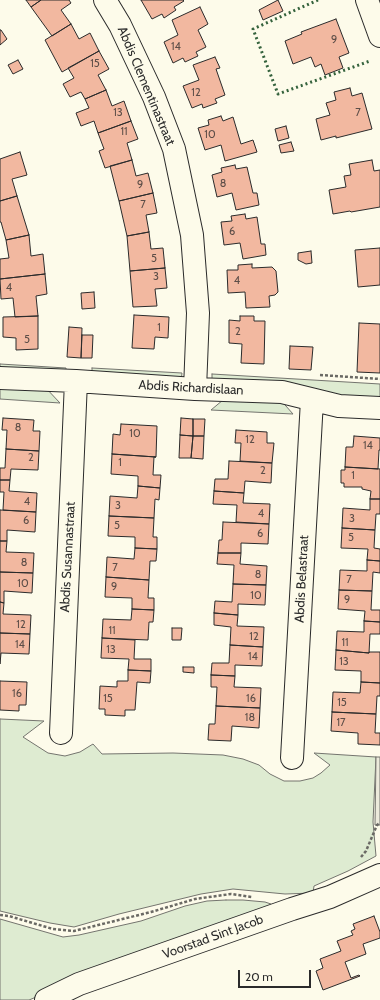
<!DOCTYPE html>
<style>
body{margin:0}
#map{position:relative;width:380px;height:1000px;overflow:hidden;background:#fdfbea;font-family:Cabin,sans-serif}
canvas{display:block}
.scale{position:absolute;left:238px;top:970px;width:73px;height:18px;box-sizing:border-box;border:2px solid #2b2b2b;border-top:0;padding-left:5px;font-size:12px;line-height:14px;white-space:nowrap;color:#2b2b2b;-webkit-text-stroke:3px #fdfbea;paint-order:stroke}
</style>
<div id="map">
<canvas width="380" height="1000"></canvas>
<div class="scale">20 m</div>
</div>
<script>
const g = document.querySelector('canvas').getContext('2d');
g.lineJoin = 'round';
function fillPath(path, color) {
  g.fillStyle = color;
  g.fill(path, 'evenodd');
}
function toPath(rows) {
  const path = new Path2D();
  for (const r of rows) {
    path.moveTo(r[0], r[1]);
    for (let i = 2; i < r.length; i += 2) path.lineTo(r[i], r[i + 1]);
  }
  return path;
}
function strokePath(path, color, width, dash) {
  g.strokeStyle = color;
  g.lineWidth = width;
  g.lineCap = dash ? 'butt' : 'round';
  g.setLineDash(dash || []);
  g.stroke(path);
}
function label(font, color, halo, rows, align = 'center') {
  g.font = font + ' Cabin,sans-serif';
  g.lineWidth = 3;
  g.setLineDash([]);
  g.textBaseline = 'middle';
  g.strokeStyle = halo;
  g.fillStyle = color;
  for (const [text, x, y, turn = 0] of rows) {
    g.save();
    g.translate(x, y);
    g.rotate((+turn || 0) * Math.PI / 180);
    g.textAlign = isNaN(turn) ? turn : align;
    if (halo) g.strokeText(text, 0, 0);
    g.fillText(text, 0, 0);
    g.restore();
  }
}
const green = toPath([
 [0,364,66,368,66,375,0,370,0,364],
 [92,368,182,373,181,382,92,378,92,368],
 [212,374,380,384,380,399,342,397,212,382,212,374],
 [0,384,44,386,60,403,0,399,0,384],
 [229,395,278,397,293,414,211,410,229,395],
 [0,719,44,721,23,737,48,753,65,756,80,752,93,744,102,754,173,753,223,755,243,759,259,765,270,774,284,781,300,781,313,778,321,773,330,765,314,753,376,757,373,822,376,856,348,871,314,886,313,893,285,894,233,889,201,894,119,914,74,927,50,923,0,911,0,719],
 [226,900,243,900,265,902,271,904,272,907,80,979,29,1000,0,1000,0,919,63,937,79,935,141,921,185,906,207,901,226,900]
]);
const parking = toPath([
 [376,757,380,757,380,825,375,825,376,757]
]);
const building = toPath([
 [26,0,41,0,31,7,26,0],
 [41,0,69,0,71,3,61,10,71,24,52,36,31,7,41,0],
 [141,0,183,0,184,1,174,7,176,10,164,18,162,14,152,19,141,0],
 [278,0,283,11,263,20,259,10,278,0],
 [200,7,208,24,198,30,206,47,196,52,198,56,185,62,183,58,173,63,164,42,178,35,172,20,200,7],
 [336,19,349,53,339,57,343,68,325,75,321,64,315,67,311,57,293,64,285,41,302,34,301,32,336,19],
 [71,24,79,39,90,33,99,51,62,72,45,40,71,24],
 [0,30,1,30,7,39,0,45,0,30],
 [99,51,109,69,98,75,106,90,85,99,81,92,70,97,63,84,74,78,68,68,99,51],
 [215,57,220,68,216,69,225,95,215,99,217,103,203,108,202,104,192,108,183,86,199,80,193,65,215,57],
 [18,60,23,69,13,74,8,65,18,60],
 [350,88,352,96,362,93,372,129,336,138,336,136,321,140,316,119,330,115,326,103,336,100,334,92,350,88],
 [106,90,112,106,124,101,131,121,98,133,94,121,81,126,76,113,89,108,85,99,106,90],
 [221,116,223,121,233,117,241,144,253,140,257,152,225,161,221,145,205,150,198,128,209,125,208,120,221,116],
 [131,121,138,139,127,143,132,160,105,168,99,151,104,149,98,133,131,121],
 [286,126,289,138,278,141,275,129,286,126],
 [291,142,294,151,281,153,279,145,291,142],
 [20,152,27,175,12,179,17,196,0,201,0,159,20,152],
 [132,160,136,176,148,173,153,193,119,201,110,166,132,160],
 [372,160,374,171,380,170,380,207,351,212,350,211,333,214,329,190,346,187,344,176,351,175,349,164,372,160],
 [235,165,236,169,247,167,253,193,257,193,259,205,236,210,232,193,217,197,212,175,222,172,221,168,235,165],
 [153,193,157,213,146,215,149,232,127,236,119,201,153,193],
 [17,196,29,235,6,240,1,222,0,222,0,201,17,196],
 [245,214,246,219,257,217,261,244,265,244,266,255,243,259,240,243,224,245,221,222,232,221,231,216,245,214],
 [149,232,151,249,163,248,165,268,130,271,127,236,149,232],
 [29,235,31,256,43,254,45,274,0,279,0,259,9,258,6,240,29,235],
 [380,248,380,285,358,287,355,250,380,248],
 [311,251,312,263,306,264,298,260,298,253,311,251],
 [252,264,252,268,272,267,276,271,278,292,275,295,269,296,270,307,246,308,245,292,228,293,227,270,238,270,238,265,252,264],
 [165,268,167,288,155,289,157,306,133,307,130,271,165,268],
 [45,274,47,294,36,296,38,316,15,317,13,298,1,299,0,279,45,274],
 [94,292,95,308,82,309,81,293,94,292],
 [134,315,169,317,168,338,155,337,154,349,132,348,134,315],
 [38,316,38,349,16,350,16,338,3,337,3,317,38,316],
 [240,316,254,316,254,321,265,321,264,364,241,363,242,344,229,343,229,320,240,321,240,316],
 [359,323,380,324,380,373,357,372,359,323],
 [69,327,82,328,81,358,67,357,69,327],
 [82,335,93,335,92,358,81,358,82,335],
 [290,346,313,347,311,370,289,369,290,346],
 [3,418,34,420,33,431,40,431,39,451,6,449,7,430,2,430,3,418],
 [181,418,193,419,193,436,180,435,181,418],
 [193,419,205,419,204,436,193,436,193,419],
 [121,424,157,426,156,457,112,454,113,434,120,435,121,424],
 [236,430,267,432,267,443,274,443,272,463,240,461,241,443,235,443,236,430],
 [180,435,193,436,191,458,179,458,180,435],
 [193,436,204,436,203,459,191,458,193,436],
 [354,436,380,438,380,450,379,450,378,469,345,467,346,447,353,447,354,436],
 [6,449,39,451,38,470,11,469,10,480,0,480,0,468,5,468,6,449],
 [112,454,156,457,154,457,153,475,161,475,160,488,138,486,138,476,111,474,112,454],
 [229,461,272,463,271,483,245,481,244,493,214,491,215,479,228,479,229,461],
 [345,467,380,469,380,499,370,499,371,491,362,489,362,487,344,487,344,483,341,483,341,470,345,470,345,467],
 [0,480,10,480,9,491,37,493,36,512,3,510,4,492,0,492,0,480],
 [138,486,160,488,159,500,155,499,154,518,109,516,110,496,137,498,138,486],
 [214,491,244,493,243,503,270,504,269,524,236,522,237,505,213,504,214,491],
 [370,499,380,499,380,514,376,514,375,530,342,528,343,508,370,510,370,499],
 [0,510,36,512,35,532,7,530,7,541,0,541,0,510],
 [109,516,154,518,153,537,157,537,157,549,135,548,135,537,108,536,109,516],
 [223,522,269,524,268,544,241,543,241,553,218,553,219,540,222,540,223,522],
 [342,528,375,530,374,548,380,549,380,561,367,560,368,549,341,548,342,528],
 [0,541,7,541,6,552,34,553,33,573,0,572,0,541],
 [135,548,157,549,156,561,150,561,149,580,106,577,107,557,134,559,135,548],
 [218,553,241,553,240,564,267,566,266,585,233,584,234,565,217,564,218,553],
 [367,560,380,561,380,573,373,572,372,591,339,590,340,570,367,571,367,560],
 [0,572,33,573,32,593,4,591,4,603,0,602,0,572],
 [106,577,149,580,148,598,154,598,154,610,132,609,132,598,105,597,106,577],
 [233,584,266,585,265,605,238,604,238,615,214,613,215,601,232,602,233,584],
 [339,590,372,591,371,610,380,610,380,622,364,621,365,611,338,609,339,590],
 [0,602,4,603,3,614,31,615,30,634,0,633,0,602],
 [132,609,154,610,153,622,149,622,148,640,102,638,103,619,131,620,132,609],
 [214,613,238,615,237,626,264,627,263,647,230,645,231,627,214,625,214,613],
 [364,621,380,622,380,634,370,634,369,653,336,650,337,631,364,632,364,621],
 [172,628,182,628,181,640,172,640,172,628],
 [0,633,30,634,29,654,1,653,0,664,0,633],
 [102,638,135,640,134,659,151,659,151,671,128,670,129,659,101,658,102,638],
 [230,645,263,647,262,666,235,665,235,676,211,675,212,663,229,663,230,645],
 [336,650,369,653,369,652,380,652,380,683,361,682,361,671,335,670,336,650],
 [183,667,194,667,194,673,183,672,183,667],
 [128,670,151,671,150,683,137,682,135,710,125,710,125,716,105,715,105,709,99,709,100,686,117,687,117,681,128,681,128,670],
 [211,675,235,676,234,687,261,688,260,708,216,706,217,687,211,687,211,675],
 [0,681,27,682,26,705,19,705,19,711,0,710,0,681],
 [361,682,380,683,380,696,377,696,376,714,332,712,333,692,360,693,361,682],
 [216,706,260,708,259,728,232,726,231,741,208,740,209,724,215,724,216,706],
 [332,712,376,714,375,733,380,733,380,745,358,744,358,733,331,731,332,712],
 [374,916,380,932,380,938,363,944,366,954,345,962,351,978,359,975,360,976,323,990,316,971,323,968,320,959,341,951,337,941,353,935,351,931,355,929,353,924,374,916]
]);
const path = toPath([
 [320,375,380,379],
 [361,857,366,851,377,825,380,823],
 [0,915,9,916,53,929,74,931,151,912,195,899,231,894,252,897]
]);
const street = toPath([
 [105,0,120,25,154,97,174,149,192,235,198,313,195,389],
 [367,0,380,36],
 [0,378,76,381,195,389,282,392,339,406,380,408],
 [61,733,76,381],
 [292,758,312,400],
 [46,1000,79,984,292,909,330,897,380,875]
]);
const hedge = toPath([
 [318,0,253,29,278,94,370,61]
]);
const numberNames = [
 ["9",334,40],
 ["14",176,47],
 ["15",95,64],
 ["12",196,93],
 ["13",118,113],
 ["7",358,113],
 ["11",124,132],
 ["10",210,135],
 ["8",223,184],
 ["9",140,185],
 ["7",143,205],
 ["6",232,232],
 ["5",154,259],
 ["3",156,277],
 ["4",237,281],
 ["4",9,288],
 ["1",159,328],
 ["2",238,332],
 ["5",27,340],
 ["8",18,428],
 ["10",135,434],
 ["12",250,440],
 ["14",368,446],
 ["2",31,458],
 ["1",120,463],
 ["2",263,471],
 ["1",353,476],
 ["4",27,502],
 ["3",118,506],
 ["4",261,514],
 ["3",352,519],
 ["6",26,521],
 ["5",117,526],
 ["6",260,534],
 ["5",351,538],
 ["8",24,563],
 ["7",115,568],
 ["8",258,575],
 ["7",349,580],
 ["10",23,584],
 ["9",114,587],
 ["10",256,596],
 ["9",347,600],
 ["12",21,625],
 ["11",112,631],
 ["12",254,637],
 ["11",345,643],
 ["14",20,645],
 ["13",111,650],
 ["14",253,657],
 ["13",344,662],
 ["16",17,694],
 ["15",108,699],
 ["16",251,699],
 ["15",342,703],
 ["18",250,718],
 ["17",341,723]
];
const streetNames = [
 ["Abdis Clementinastraat",146,86,67],
 ["Abdis Richardislaan",191,388,3],
 ["Abdis Susannastraat",68,557,-87],
 ["Abdis Belastraat",302,579,-87],
 ["Voorstad Sint Jacob",213,937,-20]
];
fillPath(green, '#deebd1');
strokePath(green, '#74746e', 1);
fillPath(parking, '#eceadb');
strokePath(parking, '#74746e', 1);
fillPath(building, '#f2b8a0');
strokePath(building, '#2b2b2b', 1);
strokePath(street, '#2b2b2b', 24);
strokePath(path, '#6a6964', 2.5, [3, 2]);
strokePath(street, '#fdfbea', 22);
strokePath(hedge, '#34623c', 3, [2, 3]);
label('11px', '#5d4e48', null, numberNames);
label('13px', '#2b2b2b', '#fdfbea', streetNames);
</script>
